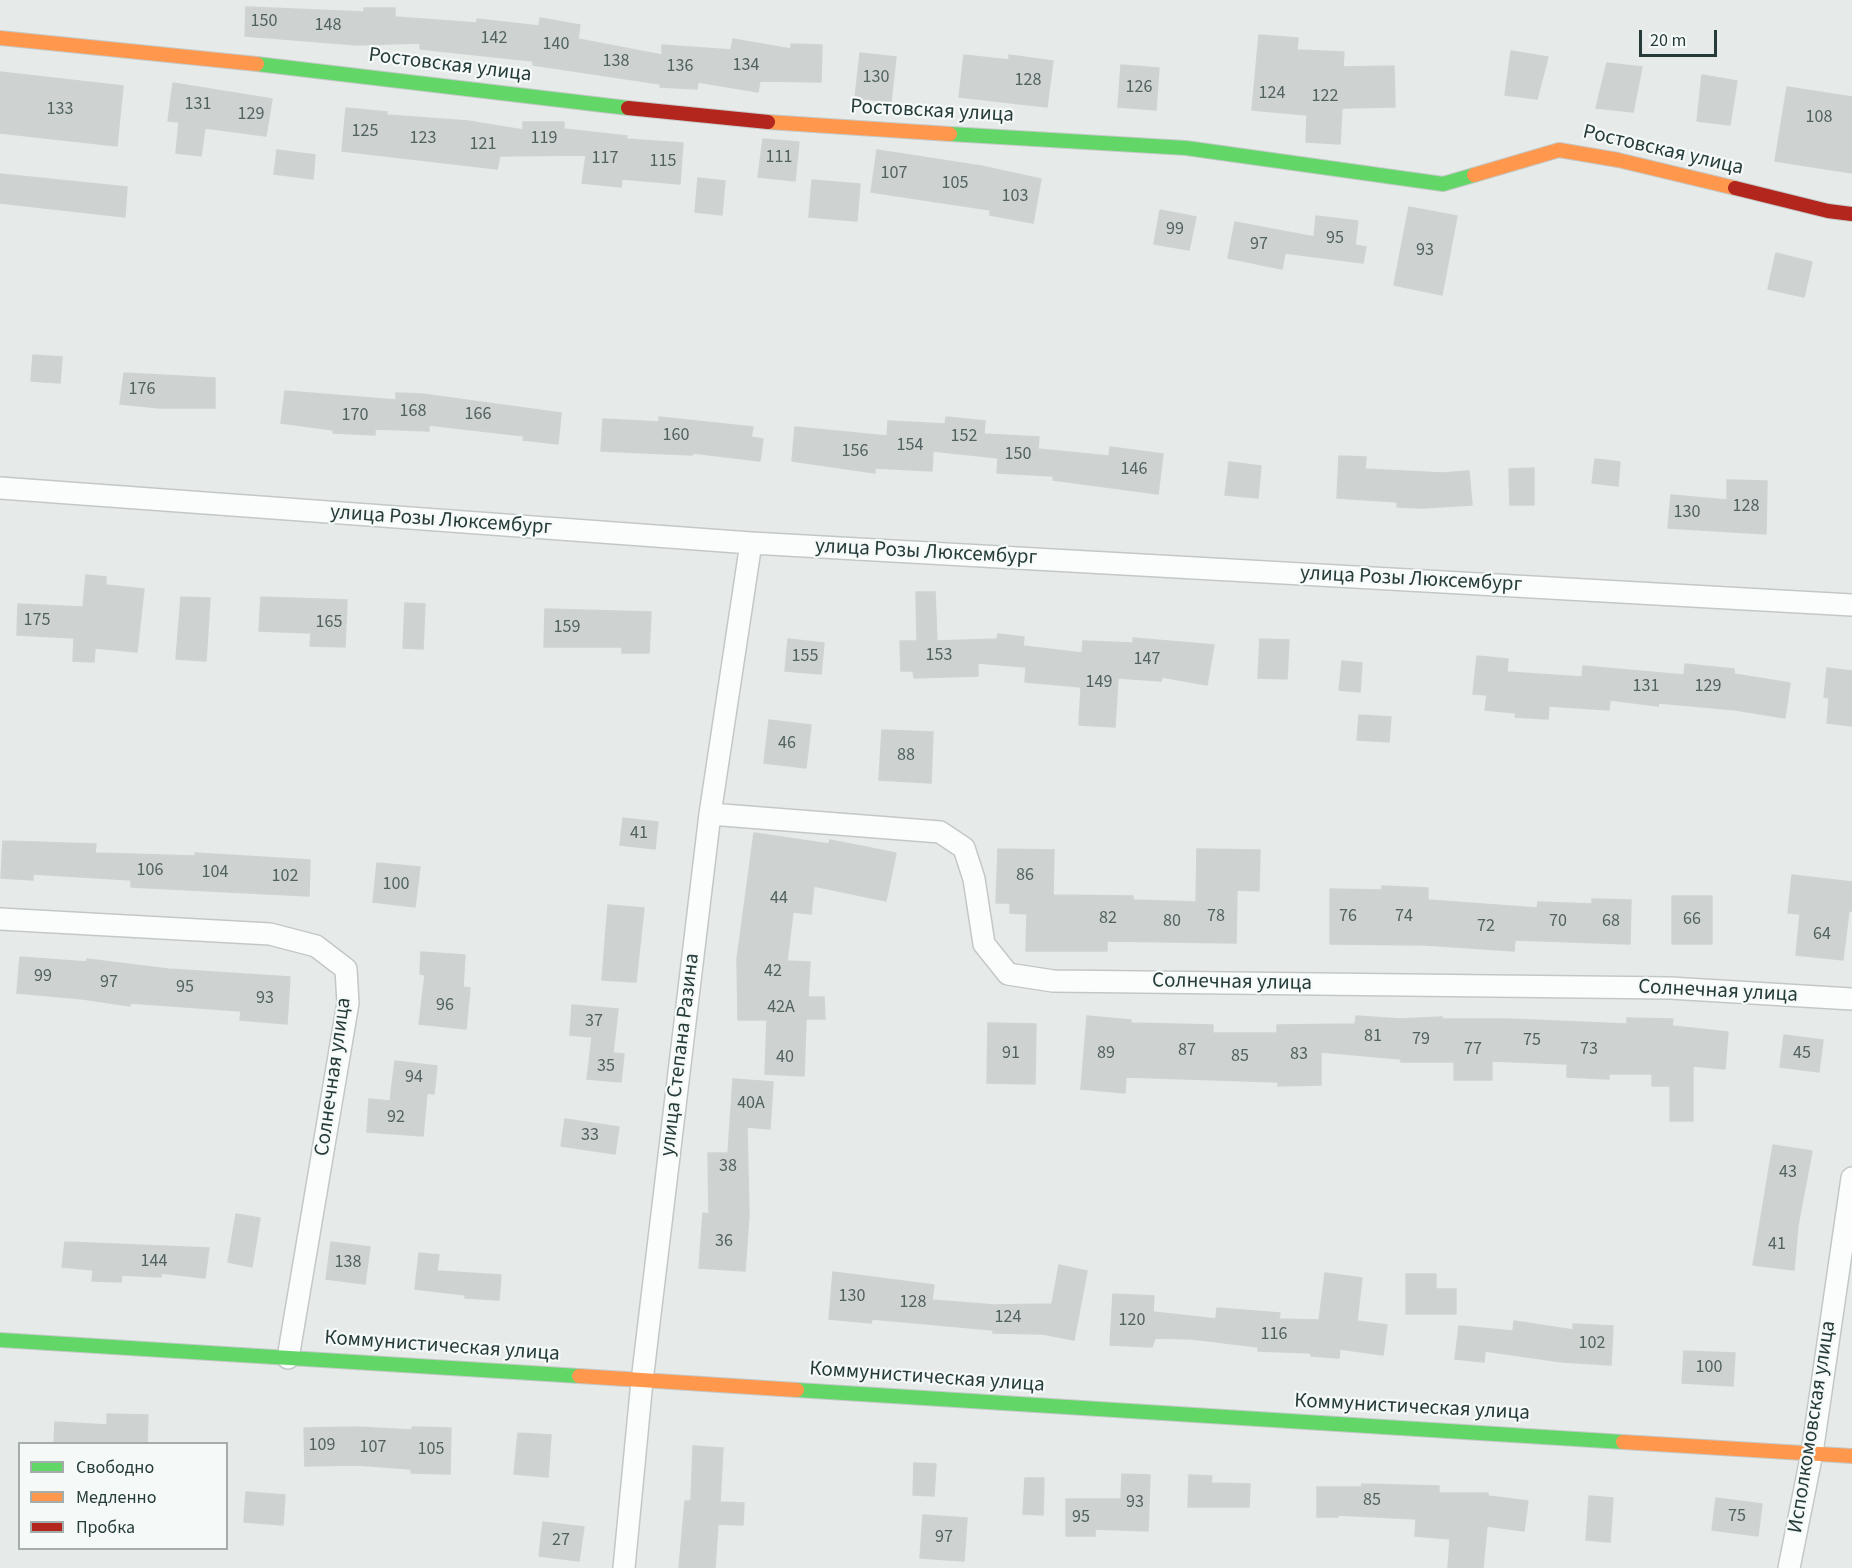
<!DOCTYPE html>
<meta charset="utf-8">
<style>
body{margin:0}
#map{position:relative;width:1852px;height:1568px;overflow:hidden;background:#e6ebea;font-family:"Source Sans 3",sans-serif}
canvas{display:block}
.legend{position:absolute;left:18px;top:1442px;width:210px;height:108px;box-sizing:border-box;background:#f5f9f8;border:2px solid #a2adac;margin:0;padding:8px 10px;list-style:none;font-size:18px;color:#263c3a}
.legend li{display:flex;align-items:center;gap:12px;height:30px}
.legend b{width:30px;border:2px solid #a2adac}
.scale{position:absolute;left:1639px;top:30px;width:78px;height:27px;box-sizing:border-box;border:3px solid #263c3a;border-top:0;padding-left:8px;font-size:18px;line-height:21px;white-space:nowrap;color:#263c3a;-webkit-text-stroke:4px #f5f9f8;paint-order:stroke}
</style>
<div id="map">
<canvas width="1852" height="1568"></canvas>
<ul class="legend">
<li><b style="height:8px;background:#63d668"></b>Свободно</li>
<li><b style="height:8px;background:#ff974d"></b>Медленно</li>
<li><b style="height:8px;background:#b3261e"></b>Пробка</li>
</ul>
<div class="scale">20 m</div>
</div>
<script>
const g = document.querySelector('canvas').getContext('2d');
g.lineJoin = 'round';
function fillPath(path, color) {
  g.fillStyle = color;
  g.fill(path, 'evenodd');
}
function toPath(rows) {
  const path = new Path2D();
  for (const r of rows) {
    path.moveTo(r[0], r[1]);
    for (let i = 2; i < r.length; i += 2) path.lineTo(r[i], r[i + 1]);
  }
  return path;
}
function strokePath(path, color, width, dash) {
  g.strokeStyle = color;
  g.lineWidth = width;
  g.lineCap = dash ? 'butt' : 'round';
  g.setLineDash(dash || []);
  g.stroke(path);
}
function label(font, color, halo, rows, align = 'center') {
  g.font = font + ' "Source Sans 3",sans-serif';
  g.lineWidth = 4.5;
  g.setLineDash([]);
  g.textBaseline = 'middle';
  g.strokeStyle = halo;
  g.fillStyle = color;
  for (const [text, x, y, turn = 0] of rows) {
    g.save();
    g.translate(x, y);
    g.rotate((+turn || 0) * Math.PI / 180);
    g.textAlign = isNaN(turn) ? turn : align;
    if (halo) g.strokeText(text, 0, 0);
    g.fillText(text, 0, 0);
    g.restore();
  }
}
const building = toPath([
 [246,7,364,12,364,8,395,8,395,17,477,23,477,19,539,26,540,18,580,25,578,39,662,55,662,45,731,50,733,39,791,49,791,44,822,45,821,82,760,81,758,92,698,82,697,89,660,87,660,84,533,65,533,61,420,49,420,43,357,45,245,36,246,7],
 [1259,35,1298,38,1297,50,1344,52,1343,67,1394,66,1395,107,1342,108,1340,144,1306,142,1307,115,1252,110,1259,35],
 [1511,51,1548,57,1537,99,1505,95,1511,51],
 [860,53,896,57,891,102,855,98,860,53],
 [964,55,1009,60,1009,55,1053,61,1047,107,959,97,964,55],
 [1607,63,1642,67,1633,112,1596,108,1607,63],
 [1121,65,1159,68,1156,110,1118,107,1121,65],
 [0,72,123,86,117,146,0,133,0,72],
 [1702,75,1737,81,1730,125,1697,121,1702,75],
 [173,83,272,99,266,136,205,128,201,156,176,153,179,122,168,121,173,83],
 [1787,87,1852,97,1852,173,1775,161,1787,87],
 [346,108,387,112,387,115,468,121,523,130,523,122,564,122,564,129,627,136,626,139,683,143,680,184,622,179,621,187,582,183,586,155,500,156,497,169,342,151,346,108],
 [763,139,799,142,795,181,758,177,763,139],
 [277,150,315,155,313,179,274,174,277,150],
 [877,150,981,166,1041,179,1033,223,990,215,990,210,871,192,877,150],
 [0,174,127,187,125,217,0,203,0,174],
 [698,178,725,181,722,215,695,212,698,178],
 [812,180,860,184,857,221,809,217,812,180],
 [1409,207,1457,216,1442,295,1394,285,1409,207],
 [1160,210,1196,217,1189,250,1154,244,1160,210],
 [1316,216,1358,221,1355,245,1366,247,1363,263,1285,253,1282,269,1228,258,1235,222,1314,237,1316,216],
 [1776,253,1812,262,1804,297,1768,289,1776,253],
 [33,355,62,357,60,383,31,381,33,355],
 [124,373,215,378,215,408,160,408,120,404,124,373],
 [285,391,396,400,396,393,422,394,561,413,558,444,523,440,524,436,429,425,429,431,375,429,375,435,333,433,333,430,281,423,285,391],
 [659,417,753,427,751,437,763,439,760,461,693,453,692,455,601,451,603,419,659,422,659,417],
 [946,417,985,421,984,434,1039,437,1038,449,1109,456,1110,447,1163,454,1158,494,1053,480,1053,476,997,473,998,458,933,451,932,471,875,468,875,473,792,461,795,427,887,436,888,421,945,424,946,417],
 [1339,456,1366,457,1365,469,1442,473,1469,471,1472,505,1422,508,1397,507,1397,502,1337,498,1339,456],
 [1595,459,1620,462,1618,486,1592,483,1595,459],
 [1229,462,1261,466,1258,498,1225,495,1229,462],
 [1534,468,1534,505,1510,505,1509,469,1534,468],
 [1727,480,1767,481,1766,534,1668,528,1671,495,1727,500,1727,480],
 [86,575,106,577,106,585,144,589,137,652,95,648,94,662,73,661,74,638,17,635,18,604,83,607,86,575],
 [916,592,935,592,937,641,997,639,998,634,1024,637,1023,646,1082,653,1083,641,1133,643,1133,638,1214,645,1207,685,1162,677,1161,681,1118,678,1115,727,1079,725,1081,687,1025,682,1026,667,978,663,978,676,914,678,913,671,901,671,900,641,917,641,916,592],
 [181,597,210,598,206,661,176,659,181,597],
 [261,597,347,600,345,647,310,646,311,633,259,631,261,597],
 [405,603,425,604,423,649,403,648,405,603],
 [545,609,651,612,649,653,622,653,622,647,544,647,545,609],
 [788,639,824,643,821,674,785,671,788,639],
 [1260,639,1289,640,1287,679,1258,678,1260,639],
 [1477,656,1508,659,1507,672,1582,677,1583,666,1684,675,1685,664,1734,669,1734,674,1790,683,1785,718,1736,710,1659,703,1658,706,1610,700,1609,710,1549,706,1548,719,1515,717,1516,713,1485,710,1487,695,1473,694,1477,656],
 [1342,661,1362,663,1360,692,1339,690,1342,661],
 [1827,668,1852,671,1852,726,1827,723,1829,698,1824,697,1827,668],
 [1359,715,1391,717,1389,742,1357,740,1359,715],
 [769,720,811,725,806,768,764,763,769,720],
 [882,730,933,732,931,783,879,780,882,730],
 [623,818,658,822,655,849,620,845,623,818],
 [754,833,829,844,830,840,896,853,886,901,814,886,811,914,793,912,787,961,810,962,808,997,824,997,825,1019,806,1019,804,1076,765,1074,767,1020,738,1020,737,959,754,833],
 [3,841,96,844,95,853,195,856,195,853,310,860,309,896,131,887,131,880,33,874,33,880,1,878,3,841],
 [998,849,1054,850,1053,895,1133,896,1133,900,1196,902,1197,849,1260,850,1259,891,1237,890,1236,943,1107,941,1107,951,1026,951,1027,914,1010,913,1010,903,996,903,998,849],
 [377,863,420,867,415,907,373,902,377,863],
 [1792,875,1852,882,1852,911,1849,911,1843,960,1796,955,1800,914,1788,913,1792,875],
 [1382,886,1428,888,1428,900,1537,908,1538,902,1592,904,1592,899,1631,900,1630,944,1515,940,1514,951,1426,945,1330,944,1330,889,1382,890,1382,886],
 [1672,896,1712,896,1712,944,1672,944,1672,896],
 [608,905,644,908,636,982,602,980,608,905],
 [421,952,465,955,463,987,470,988,466,1029,419,1024,425,975,420,974,421,952],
 [20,957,87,962,87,959,168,969,290,977,287,1024,240,1020,241,1011,130,1003,130,1006,83,999,17,993,20,957],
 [572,1005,618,1009,613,1053,624,1054,621,1082,587,1079,592,1037,570,1035,572,1005],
 [1087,1016,1131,1020,1131,1023,1213,1025,1213,1033,1277,1033,1277,1025,1355,1024,1356,1016,1401,1019,1442,1017,1442,1019,1508,1019,1627,1024,1627,1018,1673,1019,1672,1026,1728,1032,1725,1069,1693,1066,1693,1121,1670,1121,1670,1086,1652,1086,1652,1074,1609,1074,1609,1079,1567,1077,1567,1064,1492,1061,1492,1080,1454,1080,1454,1062,1401,1062,1401,1059,1321,1052,1321,1085,1278,1086,1278,1082,1126,1077,1125,1093,1081,1089,1087,1016],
 [988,1023,1036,1024,1035,1084,987,1083,988,1023],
 [1784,1035,1823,1040,1819,1072,1780,1067,1784,1035],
 [395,1061,437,1066,434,1094,427,1093,423,1136,367,1132,369,1099,390,1101,395,1061],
 [733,1079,773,1082,770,1129,747,1127,749,1216,745,1271,699,1268,703,1213,709,1214,708,1153,728,1153,733,1079],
 [565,1119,619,1127,615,1154,561,1146,565,1119],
 [1773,1145,1812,1151,1798,1225,1794,1270,1753,1265,1773,1145],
 [236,1214,260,1218,252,1267,228,1262,236,1214],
 [65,1242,209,1248,205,1278,161,1273,161,1277,122,1275,121,1282,92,1281,93,1270,62,1267,65,1242],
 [331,1242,370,1247,365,1284,326,1279,331,1242],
 [419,1253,439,1255,437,1271,501,1275,499,1300,465,1298,465,1295,415,1289,419,1253],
 [1059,1265,1087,1271,1074,1340,1042,1334,993,1333,993,1330,872,1319,871,1323,829,1319,833,1272,934,1285,932,1300,994,1305,1052,1304,1059,1265],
 [1325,1273,1362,1278,1357,1321,1387,1325,1383,1355,1340,1349,1339,1358,1311,1356,1311,1353,1258,1351,1258,1347,1192,1339,1155,1338,1152,1347,1110,1345,1113,1294,1154,1296,1153,1312,1216,1319,1217,1308,1280,1313,1279,1319,1319,1320,1325,1273],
 [1406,1274,1436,1274,1436,1289,1456,1289,1456,1314,1406,1314,1406,1274],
 [1514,1321,1573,1330,1573,1324,1613,1326,1611,1365,1562,1362,1485,1351,1484,1362,1455,1359,1459,1326,1513,1331,1514,1321],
 [1684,1351,1735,1353,1733,1386,1682,1383,1684,1351],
 [107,1414,148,1415,147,1443,54,1443,55,1422,107,1425,107,1414],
 [356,1427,412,1430,412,1427,451,1428,450,1474,411,1473,411,1469,357,1465,305,1466,304,1428,356,1427],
 [518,1433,551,1435,548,1477,514,1474,518,1433],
 [693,1446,723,1448,720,1502,744,1503,743,1525,718,1524,715,1568,679,1568,685,1501,691,1501,693,1446],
 [914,1463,936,1464,934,1496,913,1495,914,1463],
 [1122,1474,1150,1475,1148,1531,1095,1529,1095,1536,1066,1536,1066,1499,1121,1499,1122,1474],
 [1189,1475,1212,1476,1211,1483,1250,1484,1249,1507,1188,1507,1189,1475],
 [1025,1478,1044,1478,1043,1515,1023,1514,1025,1478],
 [1362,1484,1439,1486,1439,1493,1488,1493,1488,1496,1528,1501,1524,1531,1487,1526,1483,1568,1448,1568,1450,1539,1415,1536,1416,1519,1338,1515,1338,1517,1317,1517,1317,1487,1361,1487,1362,1484],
 [246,1492,285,1495,283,1525,244,1522,246,1492],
 [1589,1496,1613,1498,1610,1542,1586,1540,1589,1496],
 [1716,1498,1762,1504,1758,1536,1712,1530,1716,1498],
 [923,1515,967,1518,964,1561,920,1558,923,1515],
 [543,1522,584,1527,579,1561,539,1556,543,1522]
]);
const street = toPath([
 [0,488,751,543,1852,605],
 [710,814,940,832,964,848,974,879,984,944,1008,974,1053,981,1670,988,1852,999],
 [0,919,270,934,316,946,346,969,348,1003,288,1358],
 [624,1568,642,1381,710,814,751,543],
 [1789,1568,1812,1453,1852,1178]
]);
const fast = toPath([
 [257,64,628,108],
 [950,134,1186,148,1443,184,1474,175],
 [0,1340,579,1376],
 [797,1390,1623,1442]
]);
const slow = toPath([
 [0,38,257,64],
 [768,122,950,134],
 [1474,175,1559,150,1618,160,1735,188],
 [579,1376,797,1390],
 [1623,1442,1852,1456]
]);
const jam = toPath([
 [628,108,768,122],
 [1735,188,1828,211,1852,214]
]);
const numberNames = [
 ["150",264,22],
 ["148",328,26],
 ["142",494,39],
 ["140",556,45],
 ["138",616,62],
 ["134",746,66],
 ["136",680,67],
 ["130",876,78],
 ["128",1028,81],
 ["126",1139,88],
 ["124",1272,94],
 ["122",1325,97],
 ["131",198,105],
 ["133",60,110],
 ["129",251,115],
 ["108",1819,118],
 ["125",365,132],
 ["123",423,139],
 ["119",544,139],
 ["121",483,145],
 ["111",779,158],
 ["117",605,159],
 ["115",663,162],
 ["107",894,174],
 ["105",955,184],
 ["103",1015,197],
 ["99",1175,230],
 ["95",1335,239],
 ["97",1259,245],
 ["93",1425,251],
 ["176",142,390],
 ["168",413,412],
 ["166",478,415],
 ["170",355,416],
 ["160",676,436],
 ["152",964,437],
 ["154",910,446],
 ["156",855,452],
 ["150",1018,455],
 ["146",1134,470],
 ["128",1746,507],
 ["130",1687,513],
 ["175",37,621],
 ["165",329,623],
 ["159",567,628],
 ["153",939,656],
 ["155",805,657],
 ["147",1147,660],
 ["149",1099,683],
 ["131",1646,687],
 ["129",1708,687],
 ["46",787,744],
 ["88",906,756],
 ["41",639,834],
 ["106",150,871],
 ["104",215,873],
 ["86",1025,876],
 ["102",285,877],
 ["100",396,885],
 ["44",779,899],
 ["78",1216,917],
 ["76",1348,917],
 ["74",1404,917],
 ["82",1108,919],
 ["66",1692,920],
 ["80",1172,922],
 ["70",1558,922],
 ["68",1611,922],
 ["72",1486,927],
 ["64",1822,935],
 ["42",773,972],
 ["99",43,977],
 ["97",109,983],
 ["95",185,988],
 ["93",265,999],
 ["96",445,1006],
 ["42А",781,1008],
 ["37",594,1022],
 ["81",1373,1037],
 ["79",1421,1040],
 ["75",1532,1041],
 ["77",1473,1050],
 ["73",1589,1050],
 ["87",1187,1051],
 ["91",1011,1054],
 ["89",1106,1054],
 ["45",1802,1054],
 ["83",1299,1055],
 ["85",1240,1057],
 ["40",785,1058],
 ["35",606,1067],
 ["94",414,1078],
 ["40А",751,1104],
 ["92",396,1118],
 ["33",590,1136],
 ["38",728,1167],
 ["43",1788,1173],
 ["36",724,1242],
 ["41",1777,1245],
 ["144",154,1262],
 ["138",348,1263],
 ["130",852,1297],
 ["128",913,1303],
 ["124",1008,1318],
 ["120",1132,1321],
 ["116",1274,1335],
 ["102",1592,1344],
 ["100",1709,1368],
 ["109",322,1446],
 ["107",373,1448],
 ["105",431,1450],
 ["85",1372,1501],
 ["93",1135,1503],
 ["75",1737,1517],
 ["95",1081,1518],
 ["97",944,1538],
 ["27",561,1541]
];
const streetNames = [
 ["Ростовская улица",450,66,7],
 ["Ростовская улица",932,112,3],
 ["Ростовская улица",1663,151,13],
 ["улица Розы Люксембург",441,521,4],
 ["улица Розы Люксембург",926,553,3],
 ["улица Розы Люксембург",1411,580,3],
 ["Солнечная улица",1232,983,1],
 ["Солнечная улица",1718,992,3],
 ["улица Степана Разина",681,1055,-83],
 ["Солнечная улица",334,1077,-82],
 ["Коммунистическая улица",442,1347,4],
 ["Коммунистическая улица",927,1378,4],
 ["Коммунистическая улица",1412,1408,3],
 ["Исполкомовская улица",1813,1427,-81]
];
fillPath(building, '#ced2d1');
strokePath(building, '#cfd4d3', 1.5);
strokePath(street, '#c3c8c7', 24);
strokePath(fast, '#c4c9c8', 16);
strokePath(slow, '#c4c9c8', 16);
strokePath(jam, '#c4c9c8', 16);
strokePath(street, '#fbfcfc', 21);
strokePath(fast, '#63d668', 14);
strokePath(slow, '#ff974d', 14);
strokePath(jam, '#b3261e', 14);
label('18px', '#516260', null, numberNames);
label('21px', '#263c3a', '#f5f9f8', streetNames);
</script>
